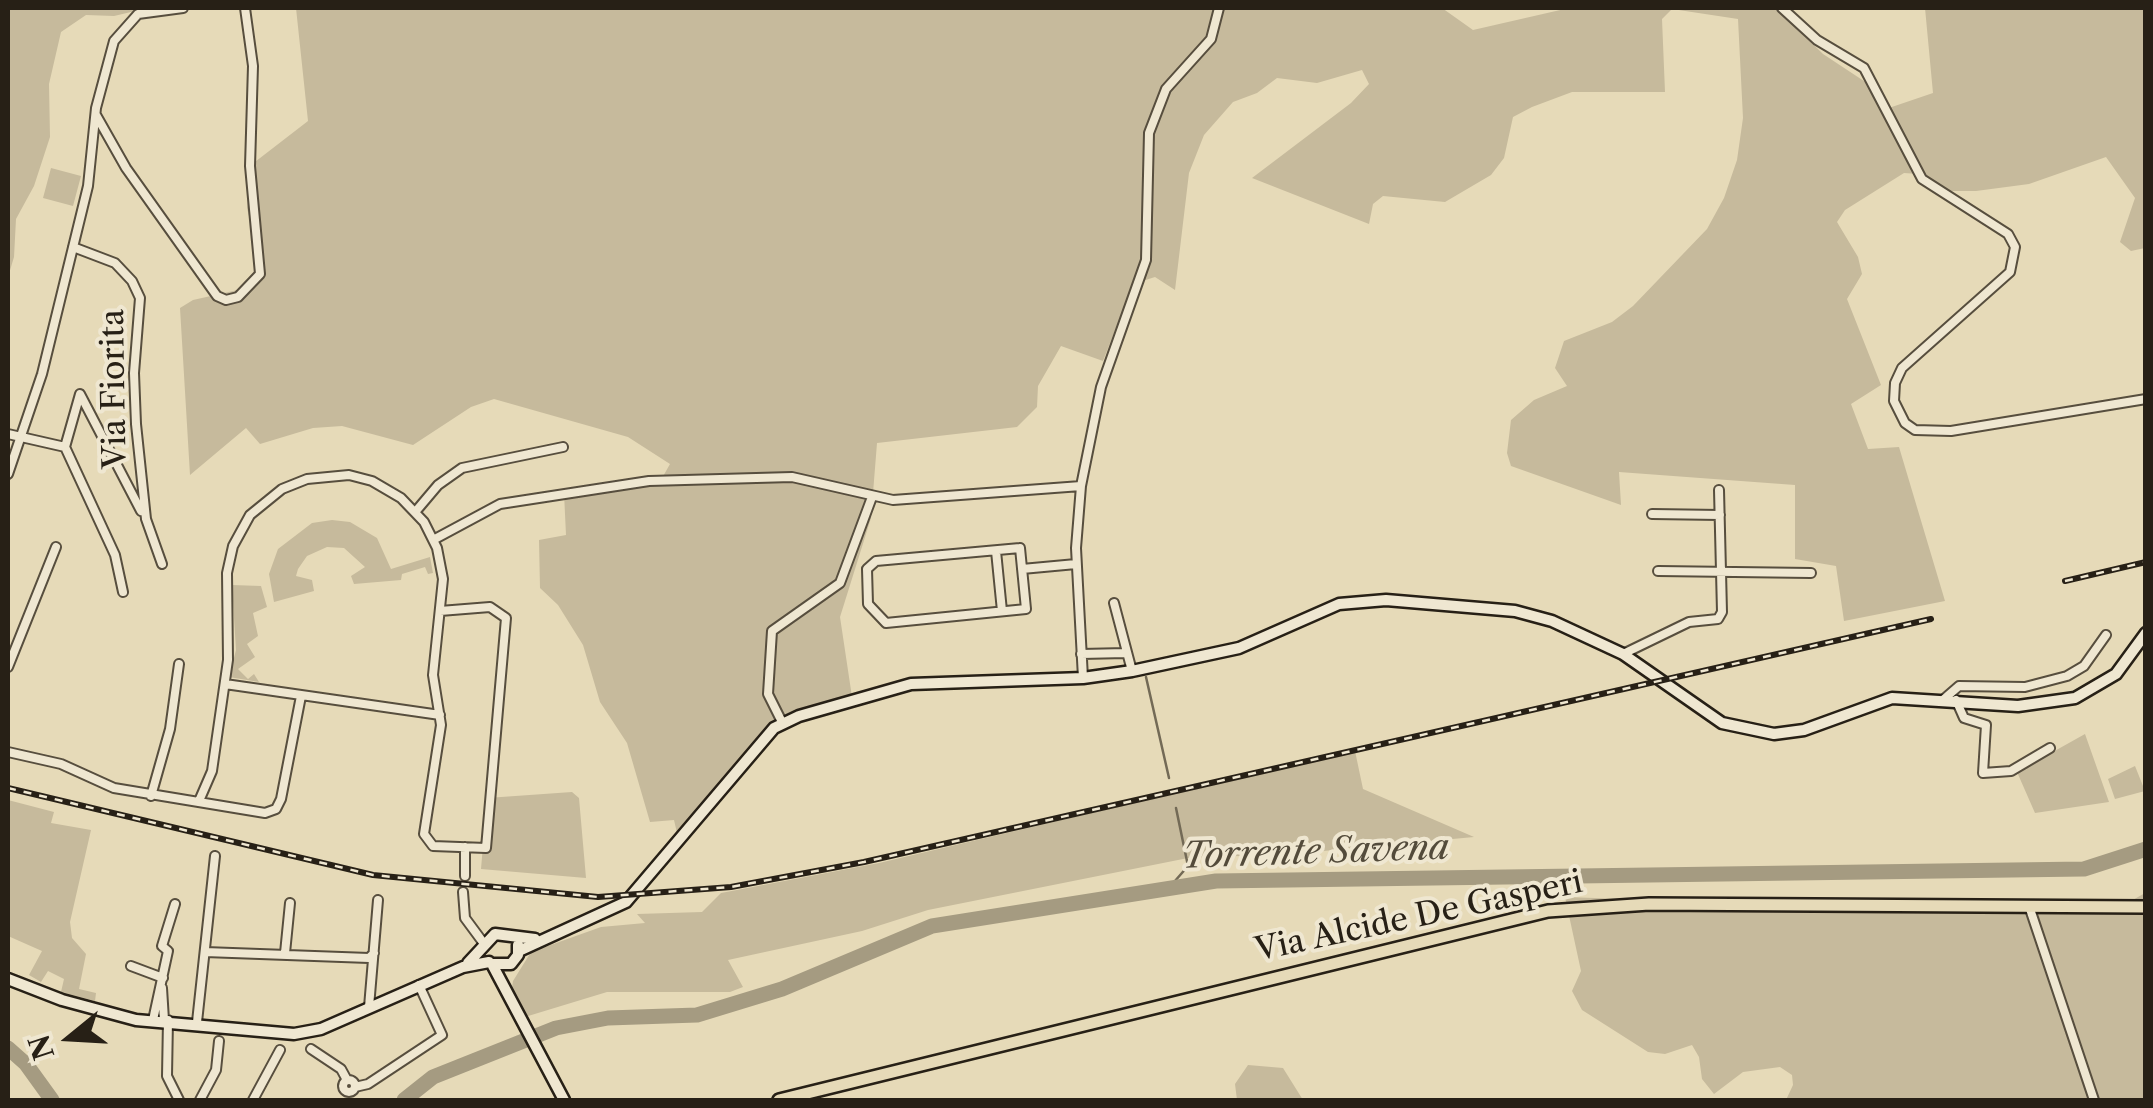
<!DOCTYPE html>
<style>
body{margin:0}
#map{position:relative;width:2153px;height:1108px;overflow:hidden;background:#e6dab8;font-family:"Libre Caslon Text",serif}
canvas{display:block}
.frame{position:absolute;inset:0;border:10px solid #272016;pointer-events:none}
.north{position:absolute;left:20px;top:988px;width:100px;height:100px;-webkit-text-stroke:8px #efe7d1;paint-order:stroke;rotate:252deg;font-size:28px;font-weight:700;line-height:40px;text-align:center;color:#272016}
.north::after{content:'';display:block;margin:auto;width:35px;height:45px;background:#272016;clip-path:polygon(50% 0,100% 100%,50% 72%,0 100%)}
</style>
<div id="map">
<canvas width="2153" height="1108"></canvas>
<div class="frame"></div>
<div class="north">N</div>
</div>
<script>
const g = document.querySelector('canvas').getContext('2d');
g.lineJoin = 'round';
function fillPath(path, color) {
  g.fillStyle = color;
  g.fill(path, 'evenodd');
}
function toPath(rows) {
  const path = new Path2D();
  for (const r of rows) {
    if (r.length === 3) {
      path.moveTo(r[0] + r[2], r[1]);
      path.arc(r[0], r[1], r[2], 0, 2 * Math.PI);
      continue;
    }
    path.moveTo(r[0], r[1]);
    for (let i = 2; i < r.length; i += 2) path.lineTo(r[i], r[i + 1]);
  }
  return path;
}
function strokePath(path, color, width, dash) {
  g.strokeStyle = color;
  g.lineWidth = width;
  g.lineCap = dash ? 'butt' : 'round';
  g.setLineDash(dash || []);
  g.stroke(path);
}
function label(font, color, halo, rows, align = 'center') {
  g.font = font + ' "Libre Caslon Text",serif';
  g.lineWidth = 8;
  g.setLineDash([]);
  g.textBaseline = 'middle';
  g.strokeStyle = halo;
  g.fillStyle = color;
  for (const [text, x, y, turn = 0] of rows) {
    g.save();
    g.translate(x, y);
    g.rotate((+turn || 0) * Math.PI / 180);
    g.textAlign = isNaN(turn) ? turn : align;
    if (halo) g.strokeText(text, 0, 0);
    g.fillText(text, 0, 0);
    g.restore();
  }
}
const green = toPath([
 [8,8,148,8,114,16,86,15,61,32,49,84,50,137,34,186,16,219,14,257,8,277],
 [296,8,1442,8,1473,30,1569,8,1776,8,1823,54,1873,87,1883,110,1933,93,1925,8,2145,8,2145,248,2131,251,2120,242,2135,198,2106,157,2029,184,1976,191,1943,191,1918,174,1904,173,1845,210,1837,222,1858,257,1862,274,1847,299,1881,385,1851,404,1868,449,1899,447,1945,601,1844,621,1836,566,1795,559,1795,485,1619,472,1621,505,1511,466,1507,453,1511,420,1534,400,1567,386,1555,368,1564,341,1612,322,1633,306,1707,229,1724,198,1737,160,1743,118,1738,19,1672,9,1662,19,1665,92,1572,92,1532,107,1513,117,1504,158,1491,175,1445,202,1383,196,1373,204,1369,224,1252,178,1351,103,1369,84,1362,70,1317,83,1277,78,1257,93,1233,102,1204,135,1189,173,1175,290,1155,277,1133,284,1103,361,1061,346,1038,386,1037,407,1017,427,877,443,871,518,840,617,852,697,773,729,677,833,674,820,650,822,627,743,600,702,583,645,558,605,540,588,539,540,566,535,564,493,661,480,670,464,628,437,494,399,471,407,413,445,342,426,313,428,260,444,246,428,190,475,180,308,193,300,242,289,256,274,258,253,247,208,251,165,308,121],
 [51,168,81,176,73,206,43,198],
 [332,520,350,522,377,538,391,569,430,557,433,573,428,574,425,567,402,574,401,580,354,584,351,576,365,567,344,548,327,547,307,556,298,569,296,576,312,580,314,591,274,602,269,574,278,549,312,523],
 [232,585,261,586,267,607,253,613,258,636,247,644,255,657,238,669,248,679,254,674,259,682,229,677,236,650],
 [2085,734,2109,802,2035,813,2017,772],
 [1355,751,1363,789,1474,837,1291,854,1188,858,928,910,862,931,728,960,743,987,730,992,607,992,515,1020,509,1007,513,981,531,952,601,927,645,923,637,914,702,912,721,893,879,863],
 [2135,766,2145,791,2115,799,2108,779],
 [572,792,579,798,586,878,481,869,487,798],
 [8,800,54,812,51,823,91,830,70,922,72,938,86,954,79,989,96,993,95,1001,61,992,64,979,48,971,41,982,29,975,42,951,8,936],
 [2145,893,2145,1100,1786,1100,1793,1085,1792,1075,1780,1067,1743,1072,1714,1094,1702,1079,1699,1057,1692,1045,1665,1054,1648,1052,1582,1010,1572,991,1581,971,1565,897,1743,903,2124,905],
 [1248,1065,1283,1068,1303,1100,1237,1100,1235,1084]
]);
const stream = toPath([
 [1146,677,1169,778],
 [1168,889,1188,866,1176,808]
]);
const river = toPath([
 [8,1048,26,1064,52,1100],
 [404,1100,433,1077,556,1028,608,1018,697,1015,782,989,932,926,1216,881,2084,869,2146,849]
]);
const street = toPath([
 [1782,8,1817,40,1864,68,1922,179,2008,234,2015,247,2010,272,1902,368,1895,383,1894,401,1905,423,1915,430,1951,431,2146,399],
 [96,115,126,168,217,296,226,300,238,297,260,274,250,166,253,66,245,8],
 [73,247,115,263,132,281,140,298,134,373,136,424,146,519,162,564],
 [8,434,65,447,115,555,123,592],
 [65,447,80,394,141,511],
 [8,474,42,374,88,186,96,108,114,41,138,14,183,8],
 [416,511,438,485,462,468,563,447],
 [1652,514,1720,515],
 [433,540,500,504,649,481,792,477,893,500,1081,486],
 [1020,548,1026,609,886,623,868,604,867,569,876,561,1020,548],
 [996,551,1002,611],
 [1022,569,1076,564],
 [1658,571,1811,573],
 [1114,603,1132,671],
 [1081,654,1126,653],
 [1623,654,1689,622,1718,619,1722,612,1719,490],
 [8,667,56,547],
 [1083,678,1076,548,1081,486,1101,387,1146,260,1149,133,1166,89,1211,39,1219,8],
 [225,684,440,715],
 [1944,699,1959,686,2025,687,2067,676,2084,666,2106,635],
 [1956,700,1964,718,1986,725,1983,773,2011,771,2050,748],
 [782,722,768,694,772,631,840,583,872,497],
 [8,752,61,764,114,788,265,813,276,809,281,799,301,696],
 [151,796,170,729,179,664],
 [199,801,212,771,228,660,227,573,233,546,250,515,282,489,307,479,349,475,372,481,401,498,424,522,437,548,443,579,433,675,441,725,424,834,433,846,486,848,506,618,490,607,440,611],
 [465,876,465,847],
 [463,892,465,918,485,945],
 [2029,906,2094,1100],
 [205,952,369,958,374,953],
 [285,953,290,903],
 [131,966,163,978],
 [162,988,164,1020],
 [369,1007,378,900],
 [153,1020,168,951,162,946,175,904],
 [168,1020,167,1076,179,1100],
 [197,1022,215,856],
 [311,1049,341,1069,347,1080],
 [349,1086,6],
 [355,1087,368,1084,442,1035,419,985],
 [200,1100,216,1070,219,1041],
 [253,1100,280,1050]
]);
const secondary = toPath([
 [519,951,626,902,774,728,799,716,911,684,1083,678,1132,671,1239,648,1339,604,1386,600,1515,611,1552,621,1623,654,1722,723,1774,734,1804,730,1892,698,2018,706,2075,698,2116,674,2146,633],
 [468,963,495,934,535,939],
 [492,964,511,964,518,955,518,945],
 [493,966,564,1100],
 [8,979,62,1000,136,1020,294,1034,321,1029,463,967,489,962]
]);
const primary = toPath([
 [779,1100,1548,911,1649,904,2146,907]
]);
const rail = toPath([
 [2065,581,2146,562],
 [8,788,373,875,598,897,731,887,864,862,1931,619]
]);
const streetNames = [
 ["Via Fiorita",115,389,-91],
 ["Via Alcide De Gasperi",1419,917,-12]
];
const waterNames = [
 ["Torrente Savena",1316,853,-2]
];
fillPath(green, '#c6ba9c');
strokePath(stream, '#736a56', 2.5);
strokePath(river, '#a59b81', 15);
strokePath(street, '#574e3e', 12);
strokePath(secondary, '#272016', 15);
strokePath(primary, '#272016', 16);
strokePath(street, '#efe7d1', 8);
strokePath(secondary, '#efe7d1', 10);
strokePath(primary, '#e6dab8', 11);
strokePath(rail, '#272016', 6);
strokePath(rail, '#efe7d1', 2.5, [8]);
label('32px', '#272016', '#efe7d1', streetNames);
label('italic 35px', '#534b3b', '#efe7d1', waterNames);
</script>
